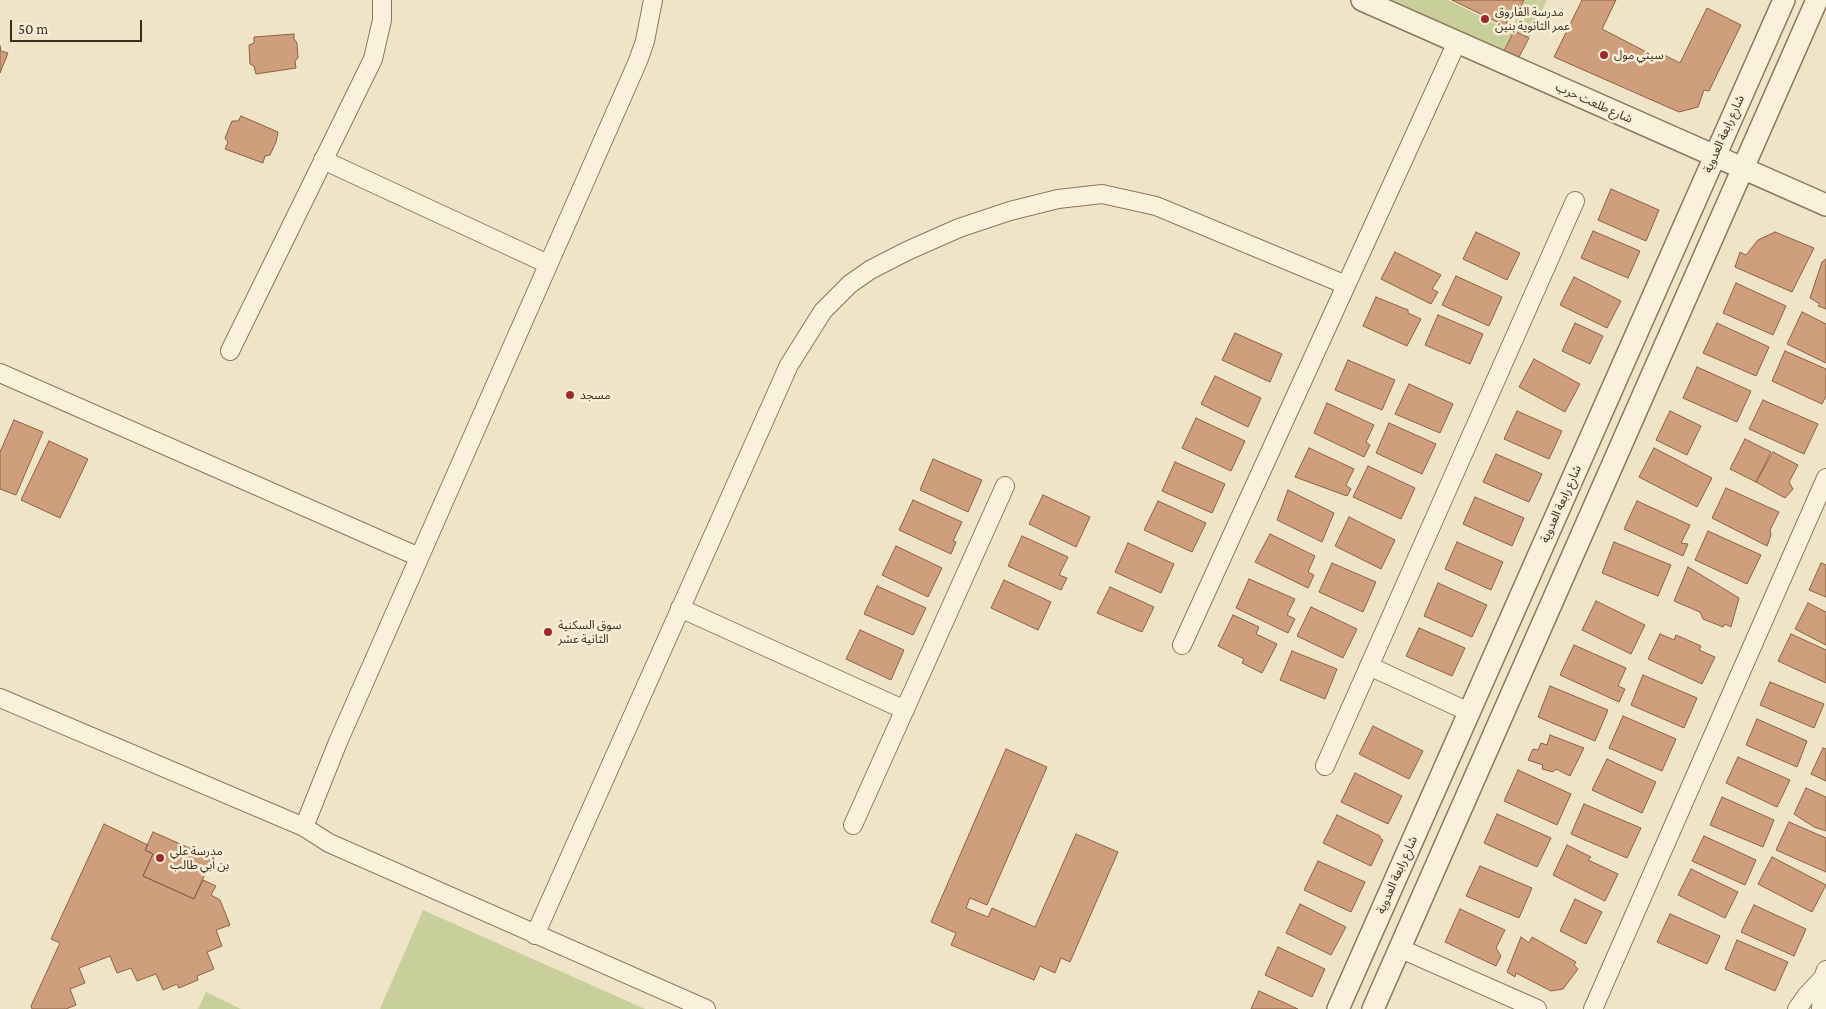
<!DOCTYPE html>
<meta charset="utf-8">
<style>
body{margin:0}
#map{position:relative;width:1826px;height:1009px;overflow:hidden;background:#f0e4c8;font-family:"Crimson Pro",serif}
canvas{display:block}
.scale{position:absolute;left:10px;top:20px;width:132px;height:22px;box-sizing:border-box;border:2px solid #3d2e20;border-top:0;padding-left:6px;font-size:15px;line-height:18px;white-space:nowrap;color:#3d2e20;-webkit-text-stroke:4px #f7eed8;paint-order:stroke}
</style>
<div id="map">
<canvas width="1826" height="1009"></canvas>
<div class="scale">50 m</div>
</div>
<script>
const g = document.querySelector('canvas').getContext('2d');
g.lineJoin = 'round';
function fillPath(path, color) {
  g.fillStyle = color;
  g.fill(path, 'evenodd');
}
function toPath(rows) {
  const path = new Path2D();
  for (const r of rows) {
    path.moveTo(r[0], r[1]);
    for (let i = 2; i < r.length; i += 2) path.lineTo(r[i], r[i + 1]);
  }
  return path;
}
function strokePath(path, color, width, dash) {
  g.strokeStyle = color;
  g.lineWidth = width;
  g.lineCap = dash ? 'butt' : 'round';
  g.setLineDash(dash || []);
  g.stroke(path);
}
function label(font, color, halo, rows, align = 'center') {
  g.font = font + ' "Crimson Pro","Noto Sans Arabic",serif';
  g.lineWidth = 5;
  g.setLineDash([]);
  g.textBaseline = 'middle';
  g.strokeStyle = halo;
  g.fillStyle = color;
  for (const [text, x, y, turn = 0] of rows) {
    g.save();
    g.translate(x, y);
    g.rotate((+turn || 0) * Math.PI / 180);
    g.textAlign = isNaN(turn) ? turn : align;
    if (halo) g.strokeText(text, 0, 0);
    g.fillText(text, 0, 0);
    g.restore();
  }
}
const green = toPath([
 [1389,0,1448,0,1510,31,1525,0,1547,0,1529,38,1514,31,1504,51],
 [423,910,645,1009,380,1009],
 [206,992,241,1009,198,1009]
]);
const building = toPath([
 [1452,0,1524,0,1516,16,1511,14,1505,26,1452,0],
 [1582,0,1616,0,1602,29,1658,58,1660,53,1680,63,1707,8,1741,25,1709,91,1704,90,1698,107,1679,112,1554,57,1582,0],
 [1514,31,1529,38,1519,57,1504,51,1514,31],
 [294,34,294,39,297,43,298,58,295,61,296,68,256,74,254,66,250,64,249,45,254,43,254,37,294,34],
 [0,46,1,51,8,53,0,73,0,46],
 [241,116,278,132,276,142,270,155,265,156,263,163,225,149,228,142,225,138,232,121,238,121,241,116],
 [1611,189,1659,210,1646,241,1598,220,1611,189],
 [1593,231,1640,251,1628,278,1581,258,1593,231],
 [1476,232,1520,253,1507,280,1463,259,1476,232],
 [1775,232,1814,248,1792,292,1735,267,1740,252,1746,255,1758,240,1775,232],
 [1395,252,1441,275,1432,289,1438,292,1431,304,1381,279,1395,252],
 [1826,259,1826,309,1818,306,1820,304,1810,298,1822,262,1826,259],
 [1456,276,1502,297,1489,326,1442,305,1456,276],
 [1574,277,1621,301,1607,328,1560,305,1574,277],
 [1736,283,1786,306,1773,335,1723,313,1736,283],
 [1376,297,1408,310,1408,313,1421,319,1407,346,1363,326,1376,297],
 [1802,312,1826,324,1826,363,1787,344,1802,312],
 [1438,315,1483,334,1470,364,1425,345,1438,315],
 [1575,323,1603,336,1590,364,1562,351,1575,323],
 [1717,323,1769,347,1756,376,1703,353,1717,323],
 [1235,333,1282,354,1270,382,1222,360,1235,333],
 [1785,351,1826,369,1826,396,1822,404,1772,381,1785,351],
 [1534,359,1580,384,1565,412,1519,387,1534,359],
 [1348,360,1395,380,1382,410,1335,390,1348,360],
 [1697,367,1751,391,1737,422,1683,398,1697,367],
 [1215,376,1261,398,1248,427,1201,404,1215,376],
 [1409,384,1453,404,1440,433,1395,414,1409,384],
 [1763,400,1818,424,1804,454,1749,429,1763,400],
 [1327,403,1374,425,1366,442,1370,445,1364,457,1314,433,1327,403],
 [1517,411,1562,431,1549,459,1504,439,1517,411],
 [1670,411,1701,426,1687,455,1656,440,1670,411],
 [1196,418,1245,441,1231,471,1182,448,1196,418],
 [14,420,43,432,16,495,0,489,0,452,14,420],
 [1389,423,1436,444,1422,474,1376,453,1389,423],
 [1745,439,1771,452,1756,482,1730,469,1745,439],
 [49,441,88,459,60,518,21,500,49,441],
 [1309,448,1354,469,1346,485,1351,489,1347,496,1295,477,1309,448],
 [1654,448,1712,478,1697,507,1639,477,1654,448],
 [1773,452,1798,465,1789,482,1793,489,1785,498,1756,482,1773,452],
 [1496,454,1542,474,1529,502,1483,482,1496,454],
 [933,459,982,480,968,512,920,490,933,459],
 [1175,462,1225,484,1212,513,1162,491,1175,462],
 [1368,466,1415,488,1401,519,1353,497,1368,466],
 [1726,488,1779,512,1770,530,1771,535,1767,546,1712,518,1726,488],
 [1288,490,1334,513,1322,542,1277,520,1288,490],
 [1043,495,1090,517,1076,547,1029,524,1043,495],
 [1475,497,1524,518,1512,546,1463,524,1475,497],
 [913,500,962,522,953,541,956,542,951,554,899,530,913,500],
 [1158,501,1206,523,1192,552,1144,530,1158,501],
 [1637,501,1690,525,1681,543,1688,544,1683,556,1624,529,1637,501],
 [1349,517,1395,540,1381,569,1335,546,1349,517],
 [1708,531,1761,555,1747,584,1695,560,1708,531],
 [1270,534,1315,556,1308,572,1314,575,1308,588,1255,562,1270,534],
 [1022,536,1068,557,1059,575,1067,578,1061,590,1008,566,1022,536],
 [1457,542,1503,562,1491,590,1445,569,1457,542],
 [1614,542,1671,565,1658,596,1602,573,1614,542],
 [1128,543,1174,564,1161,593,1115,572,1128,543],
 [896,546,942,568,928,597,882,575,896,546],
 [1332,563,1376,582,1363,612,1319,592,1332,563],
 [1821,563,1826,565,1826,597,1809,590,1821,563],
 [1688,567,1739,598,1731,627,1725,624,1723,627,1703,619,1700,612,1674,601,1688,567],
 [1249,579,1295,599,1287,615,1295,619,1288,633,1236,608,1249,579],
 [1004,580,1051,602,1038,630,991,608,1004,580],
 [1438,583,1487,605,1472,637,1424,616,1438,583],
 [877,586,926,608,913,635,864,614,877,586],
 [1110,587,1154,607,1142,632,1097,613,1110,587],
 [1596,601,1645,625,1631,654,1582,630,1596,601],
 [1808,603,1826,612,1826,645,1795,629,1808,603],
 [1311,607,1357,629,1343,658,1297,636,1311,607],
 [1233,615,1259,627,1256,634,1277,644,1262,673,1242,663,1244,659,1218,646,1233,615],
 [1419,628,1465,648,1452,676,1406,656,1419,628],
 [860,630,904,650,891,680,846,659,860,630],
 [1660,634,1674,640,1676,635,1701,646,1699,650,1715,657,1702,684,1648,659,1660,634],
 [1791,634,1826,650,1826,683,1778,661,1791,634],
 [1574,645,1626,668,1618,686,1625,689,1619,702,1560,675,1574,645],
 [1292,651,1337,669,1325,699,1280,680,1292,651],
 [1643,675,1697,698,1684,728,1631,705,1643,675],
 [1770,682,1824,704,1814,728,1760,705,1770,682],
 [1550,686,1608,710,1595,741,1538,717,1550,686],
 [1623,716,1676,739,1662,771,1609,748,1623,716],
 [1757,719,1807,741,1797,767,1746,745,1757,719],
 [1373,726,1423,751,1409,779,1359,754,1373,726],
 [1550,735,1584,748,1570,776,1556,769,1553,772,1542,769,1543,765,1528,760,1533,749,1538,750,1541,743,1547,745,1550,735],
 [1823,748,1826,749,1826,781,1811,774,1823,748],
 [1006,749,1047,767,987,905,970,898,966,908,988,917,992,908,1035,927,1076,834,1118,852,1070,962,1061,958,1055,973,1040,966,1034,980,951,945,956,933,931,922,1006,749],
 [1738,757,1790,780,1777,807,1726,783,1738,757],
 [1607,759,1656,782,1642,813,1592,790,1607,759],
 [1518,770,1571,794,1557,825,1504,801,1518,770],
 [1355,773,1402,796,1388,824,1341,802,1355,773],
 [1806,788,1826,797,1826,831,1814,827,1794,814,1806,788],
 [1722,797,1774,820,1763,847,1710,825,1722,797],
 [1584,804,1641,828,1627,858,1571,834,1584,804],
 [1497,814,1551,838,1537,867,1484,843,1497,814],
 [1337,815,1380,836,1380,838,1383,840,1371,866,1323,843,1337,815],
 [1789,822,1826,838,1826,872,1776,850,1789,822],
 [104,824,148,845,145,850,153,854,143,876,194,899,203,880,216,886,211,895,220,900,230,925,216,930,222,946,207,952,214,969,197,976,198,980,179,988,177,984,163,990,156,974,137,981,131,968,117,973,110,956,79,968,85,983,70,989,76,1005,66,1009,32,1009,31,1006,60,943,51,939,104,824],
 [153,832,212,858,194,899,143,876,153,854,145,850,153,832],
 [1704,836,1756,860,1745,885,1692,861,1704,836],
 [1567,845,1591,857,1588,860,1618,874,1605,901,1553,875,1567,845],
 [1772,857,1826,885,1812,912,1758,884,1772,857],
 [1318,861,1365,882,1351,912,1304,890,1318,861],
 [1480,866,1532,888,1519,918,1466,896,1480,866],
 [1691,869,1738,892,1725,918,1678,895,1691,869],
 [1575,899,1602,912,1586,944,1560,931,1575,899],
 [1300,904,1346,927,1331,955,1286,933,1300,904],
 [1754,905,1806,929,1794,956,1741,932,1754,905],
 [1460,909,1505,930,1496,948,1501,956,1496,966,1445,942,1460,909],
 [1670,914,1720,936,1707,964,1657,942,1670,914],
 [1521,937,1529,943,1532,937,1576,962,1574,965,1578,969,1563,989,1551,991,1516,973,1515,977,1507,972,1521,937],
 [1737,940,1788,962,1775,991,1725,969,1737,940],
 [1278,947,1325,969,1312,997,1265,975,1278,947],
 [1259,991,1298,1009,1251,1009,1259,991]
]);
const minor = toPath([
 [653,0,645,41,638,61,338,742,304,827,329,843,706,1009],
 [323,160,548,264],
 [230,351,373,59,382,20,382,0],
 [0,373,419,557],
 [680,608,905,710],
 [1182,645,1457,42],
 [1369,666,1469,712],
 [0,698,304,827],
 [1325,766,1575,201],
 [853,825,1005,486],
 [535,935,789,365,823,311,850,284,870,270,907,251,959,228,1010,211,1058,199,1102,194,1156,206,1346,285],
 [1399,948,1537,1009],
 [1593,1009,1826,478],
 [1797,1009,1807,995,1823,978,1826,970],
 [1821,1009,1823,978]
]);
const tertiary = toPath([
 [1362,0,1826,205],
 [1338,1009,1784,0],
 [1373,1009,1817,0]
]);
const markers = [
 [1485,19,5,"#9e2a2b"],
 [1604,55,5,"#9e2a2b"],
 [570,395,5,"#9e2a2b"],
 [548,632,5,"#9e2a2b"],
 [160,858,5,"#9e2a2b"]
];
const poiNames = [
 ["مدرسة الفاروق",1495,12],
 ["عمر الثانوية بنين",1495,26],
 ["سيتي مول",1614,55],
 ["مسجد",580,395],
 ["سوق السكنية",558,625],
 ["الثانية عشر",558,639],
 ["مدرسة علي",170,851],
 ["بن أبي طالب",170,865]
];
const streetNames = [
 ["شارع طلعت حرب",1594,103,24],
 ["شارع رابعة العدوية",1724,134,-66],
 ["شارع رابعة العدوية",1561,504,-66],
 ["شارع رابعة العدوية",1397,875,-66]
];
fillPath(green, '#c9cf9b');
fillPath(building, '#cf9f7d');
strokePath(building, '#8d5f41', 1);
strokePath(minor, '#8d765c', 20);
strokePath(tertiary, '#8d765c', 24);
strokePath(minor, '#faf1dc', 18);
strokePath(tertiary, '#faf1dc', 21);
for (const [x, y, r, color] of markers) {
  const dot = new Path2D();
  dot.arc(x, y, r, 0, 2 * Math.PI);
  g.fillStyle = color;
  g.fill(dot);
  strokePath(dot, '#f7eed8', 2);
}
label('12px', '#3d2e20', '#f7eed8', poiNames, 'left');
label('12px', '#3d2e20', '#f7eed8', streetNames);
</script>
